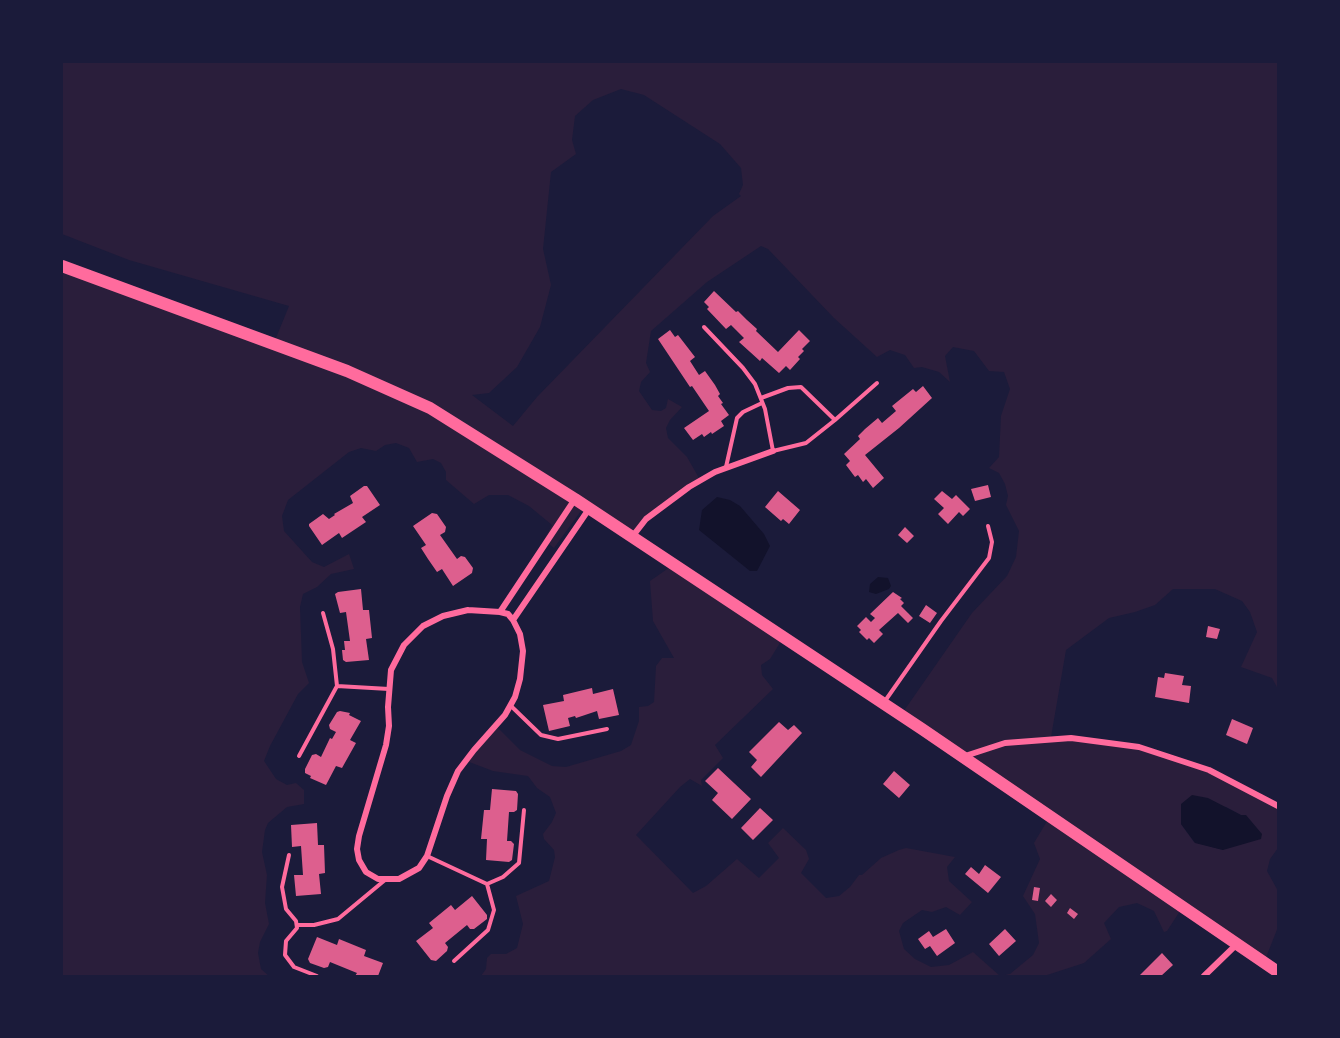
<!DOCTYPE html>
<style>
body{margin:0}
#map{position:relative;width:1340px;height:1038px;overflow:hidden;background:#1b1b3a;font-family:Figtree,sans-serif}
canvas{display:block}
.frame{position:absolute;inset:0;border:63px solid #1b1b3a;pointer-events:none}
</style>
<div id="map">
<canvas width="1340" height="1038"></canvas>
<div class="frame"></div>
</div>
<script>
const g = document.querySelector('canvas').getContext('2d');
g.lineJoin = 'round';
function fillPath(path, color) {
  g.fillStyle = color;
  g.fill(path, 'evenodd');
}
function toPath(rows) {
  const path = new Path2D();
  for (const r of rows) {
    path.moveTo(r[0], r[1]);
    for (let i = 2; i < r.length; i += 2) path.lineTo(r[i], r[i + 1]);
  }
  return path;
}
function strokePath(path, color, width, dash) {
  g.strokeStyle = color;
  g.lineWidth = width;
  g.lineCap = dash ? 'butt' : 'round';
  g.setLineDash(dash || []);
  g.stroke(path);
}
const green = toPath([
 [62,62,1278,62,1278,689,1272,678,1241,667,1257,632,1250,612,1242,601,1215,589,1173,589,1155,605,1135,612,1109,618,1066,650,1051,737,1142,747,1210,770,1278,805,1278,848,1270,859,1267,871,1278,891,1278,927,1265,960,1182,908,1167,931,1164,932,1154,911,1137,903,1119,907,1104,923,1111,939,1084,963,1044,976,1001,976,1010,974,1033,955,1039,943,1035,914,1023,896,1040,859,1034,843,1049,818,901,715,972,613,1007,576,1016,557,1019,531,1006,505,1008,496,1005,484,999,473,989,468,999,457,1001,416,1010,389,1004,372,989,371,974,351,953,347,945,356,950,382,939,372,922,367,914,368,905,355,890,350,877,357,834,318,768,249,761,246,707,282,651,331,646,363,650,372,641,382,639,391,652,410,661,411,666,408,668,399,682,407,670,420,666,428,668,438,687,457,699,478,634,533,586,504,554,548,544,540,552,525,529,506,508,495,489,495,474,504,446,480,446,472,441,463,433,459,417,462,409,448,396,443,385,445,376,451,361,448,349,452,288,500,282,516,284,531,312,562,324,567,349,554,354,569,331,574,317,587,303,594,300,607,302,662,309,683,298,694,270,746,264,761,276,779,287,785,296,783,304,790,304,804,287,807,268,823,265,830,262,852,267,875,265,903,269,924,260,942,258,953,261,969,269,976,62,976,62,264,274,338,276,338,289,306,129,260,62,234],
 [621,89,644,95,720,144,741,168,743,185,739,194,741,196,713,216,537,397,513,426,472,395,489,393,517,367,540,327,551,285,543,249,551,172,576,154,572,140,575,116,593,100],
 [1181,804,1226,807,1241,815,1246,815,1223,850,1194,842,1181,824],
 [673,565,783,638,770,659,761,665,762,675,773,689,715,745,723,758,701,780,702,786,690,779,680,787,636,835,693,893,706,886,737,859,759,878,779,858,768,843,783,828,806,850,809,859,801,873,826,898,839,896,850,887,859,875,862,875,881,858,899,850,906,848,955,857,947,867,949,881,972,902,960,915,946,907,932,912,922,910,903,923,899,931,904,949,915,959,931,967,949,965,973,952,1000,976,481,976,486,969,487,958,491,954,506,954,517,948,523,924,516,896,549,881,555,857,554,850,544,839,543,834,552,822,556,813,550,797,537,788,528,776,493,771,464,760,466,755,494,724,520,750,552,766,566,767,621,751,631,745,639,721,639,707,648,706,654,702,656,666,662,658,674,658,653,621,650,581]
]);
const water = toPath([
 [717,497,730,500,740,506,764,534,770,546,757,571,750,571,699,530,702,510],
 [878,577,888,578,891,586,889,589,876,594,869,592,870,584],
 [1192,795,1208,798,1241,815,1246,815,1262,834,1261,839,1223,850,1195,843,1181,824,1181,804]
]);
const building = toPath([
 [714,291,736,312,738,311,747,320,757,329,756,331,778,352,799,330,810,341,802,349,804,351,798,357,800,359,790,370,786,366,779,373,762,358,760,361,739,342,744,338,731,325,726,329,707,309,709,307,704,302],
 [670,330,675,337,678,335,695,357,690,361,699,375,705,371,715,385,720,394,718,396,723,403,721,404,729,415,721,421,724,426,712,434,711,432,704,437,702,434,693,440,684,428,709,411,692,386,690,387,658,339],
 [923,386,932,398,899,428,865,455,884,478,873,488,866,479,863,482,858,475,855,477,846,465,850,461,844,454,860,439,858,436,865,429,878,418,882,423,896,411,892,406,913,389,916,392],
 [988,485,991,497,975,501,971,489],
 [364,486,367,486,380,505,362,517,366,522,342,538,339,533,322,545,309,526,309,524,323,514,329,519,335,515,334,514,353,503,350,496],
 [778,491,800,510,789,524,783,519,781,521,765,507],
 [942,491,952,499,956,495,970,509,963,516,959,512,948,524,938,514,944,508,934,499],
 [432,513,437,514,446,527,445,532,440,535,457,559,461,556,465,557,473,568,472,573,453,586,442,569,437,572,428,559,421,548,426,545,413,526],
 [905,527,914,536,907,543,898,535],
 [361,589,363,610,369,610,372,638,366,639,369,660,346,662,343,660,342,650,345,650,344,641,350,641,346,612,340,613,335,594,338,592],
 [893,592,902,598,900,599,904,603,901,606,913,618,908,623,898,613,879,630,883,634,874,643,869,638,867,640,859,632,861,630,857,626,866,617,871,622,875,618,870,614],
 [926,605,937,613,930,623,919,616],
 [1208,626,1220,629,1217,639,1206,637],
 [1165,673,1184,676,1182,685,1191,686,1189,703,1155,697,1158,677,1164,678],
 [592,688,593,694,613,689,619,715,599,719,597,711,576,718,575,716,568,718,570,726,549,731,543,705,564,701,563,695],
 [340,711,350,713,349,715,361,721,350,740,356,743,342,768,336,766,326,785,310,778,311,776,305,773,305,769,312,755,316,754,321,757,330,738,332,739,336,732,330,729,329,725,337,712],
 [1232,719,1253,728,1247,744,1226,735],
 [779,722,788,730,794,725,802,733,761,777,751,767,757,760,749,752],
 [718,768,751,799,732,819,712,800,718,793,705,781],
 [894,771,910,785,899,798,883,784],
 [492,789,516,791,518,794,517,810,514,812,509,812,507,841,511,841,514,844,512,860,509,862,486,860,487,839,481,839,484,810,490,810],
 [760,808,773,820,753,840,741,828],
 [317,823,318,845,324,845,325,873,319,874,321,894,296,896,294,875,303,875,301,846,292,847,291,825],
 [985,865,1001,877,988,893,965,874,971,867,979,874],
 [1034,887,1040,888,1038,901,1032,900],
 [1051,894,1057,900,1051,907,1045,901],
 [472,896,487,915,487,919,474,929,470,929,467,925,445,943,448,947,447,951,436,961,431,960,416,941,433,928,429,923,451,905,455,910],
 [1070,908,1078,914,1074,919,1067,913],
 [946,929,955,943,937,956,930,946,925,949,918,939,929,931,933,937],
 [1005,929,1016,941,999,956,989,944],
 [317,937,337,945,339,939,366,950,364,956,383,963,378,976,355,976,357,973,330,962,328,967,324,968,310,963,308,959],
 [1162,953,1173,965,1161,976,1139,976]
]);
const service = toPath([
 [704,327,743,368,755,384,765,409,773,451,806,443,835,420],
 [761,398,788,388,801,387,835,420,877,383],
 [726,467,737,418,743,412,762,403],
 [337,686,389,689],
 [885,701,941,621,989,558,992,542,988,526],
 [511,706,541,735,558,739,607,729],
 [299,756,337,686,333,649,323,613],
 [289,855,282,887,286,909,296,921,297,928,286,941,285,955,294,967,317,976],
 [427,856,487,884],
 [297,925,314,925,338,919,385,880],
 [454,961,488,930,494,910,487,884,503,877,519,863,524,810]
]);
const minor = toPath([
 [632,537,646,519,689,487,715,472,773,451],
 [468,610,500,612,508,614,513,620,520,634,523,651,520,679,515,697,505,715,474,750,458,771,447,796,427,856,419,868,399,879,378,879,366,872,359,860,357,849,359,836,386,745,389,726,388,707,391,670,404,645,423,626,443,616,468,610],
 [500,612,575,499],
 [513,620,589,509],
 [962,757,1005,743,1071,738,1139,747,1209,770,1278,806],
 [1204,976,1236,945]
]);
const primary = toPath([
 [62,266,347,371,430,408,575,499,922,729,1278,972]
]);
fillPath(green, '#2a1e3b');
fillPath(water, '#12122b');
fillPath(building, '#dd5f8e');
strokePath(service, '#ff6b9d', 4);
strokePath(minor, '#ff6b9d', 6);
strokePath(primary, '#ff6b9d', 12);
</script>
